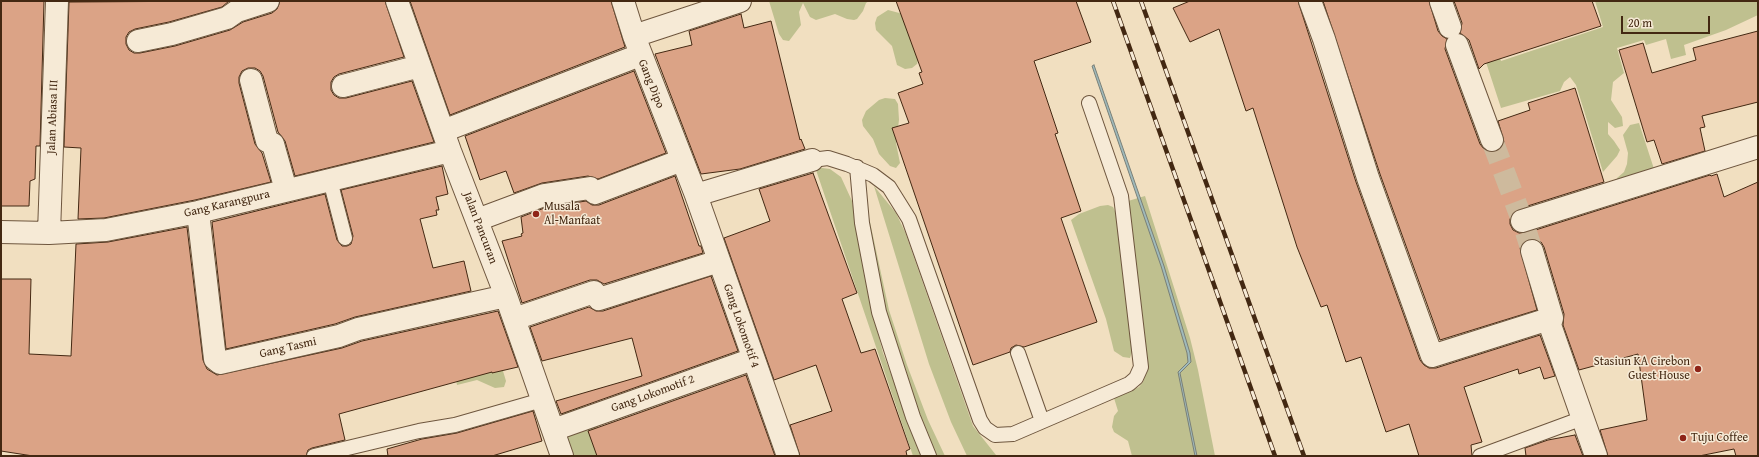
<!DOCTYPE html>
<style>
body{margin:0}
#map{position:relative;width:1759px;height:457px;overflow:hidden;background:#f1dfc0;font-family:"Gentium Book Plus",serif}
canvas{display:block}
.frame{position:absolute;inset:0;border:2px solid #432812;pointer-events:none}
.scale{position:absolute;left:1621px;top:16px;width:89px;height:18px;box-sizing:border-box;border:2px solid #432812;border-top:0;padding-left:5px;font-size:12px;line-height:14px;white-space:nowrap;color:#432812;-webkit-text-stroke:3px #f6ead6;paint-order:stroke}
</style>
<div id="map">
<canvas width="1759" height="457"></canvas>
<div class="frame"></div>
<div class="scale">20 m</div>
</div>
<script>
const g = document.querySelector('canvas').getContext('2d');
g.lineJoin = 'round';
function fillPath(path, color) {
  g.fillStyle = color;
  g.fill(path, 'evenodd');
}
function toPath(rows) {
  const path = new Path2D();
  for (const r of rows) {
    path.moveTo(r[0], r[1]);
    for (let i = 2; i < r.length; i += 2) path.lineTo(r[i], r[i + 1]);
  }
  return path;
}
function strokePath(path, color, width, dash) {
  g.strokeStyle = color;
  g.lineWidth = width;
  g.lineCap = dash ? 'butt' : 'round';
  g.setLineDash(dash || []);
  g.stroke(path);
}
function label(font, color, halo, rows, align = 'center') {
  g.font = font + ' "Gentium Book Plus",serif';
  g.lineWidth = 3;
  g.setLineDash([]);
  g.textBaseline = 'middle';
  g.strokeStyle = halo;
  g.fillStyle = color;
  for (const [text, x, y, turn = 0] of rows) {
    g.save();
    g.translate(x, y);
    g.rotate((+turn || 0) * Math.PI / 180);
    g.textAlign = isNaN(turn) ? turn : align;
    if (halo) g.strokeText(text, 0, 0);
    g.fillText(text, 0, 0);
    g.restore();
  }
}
const green = toPath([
 [769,1,869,1,866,3,863,11,857,19,854,20,847,19,835,14,816,20,810,17,803,3,799,12,801,25,789,41,783,40,779,34],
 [1466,1,1482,4,1501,61,1603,27,1595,1,1758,1,1758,15,1726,30,1684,45,1686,55,1671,59,1666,39,1646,45,1644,40,1617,48,1624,73,1613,82,1611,100,1622,117,1623,126,1615,128,1608,122,1608,134,1614,141,1620,150,1617,156,1603,172,1576,85,1570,77,1564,82,1560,91,1501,108],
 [888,10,903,14,919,57,917,64,912,68,905,69,897,65,892,46,876,30,875,23,877,17],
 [885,98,895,99,898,104,899,120,896,143,900,163,896,168,890,166,879,154,873,139,863,126,862,120,866,111,879,100],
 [1639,123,1655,172,1616,183,1617,178,1624,172,1627,164,1628,153,1623,135,1630,125],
 [815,167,830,169,841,177,852,201,873,314,883,353,922,456,913,456],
 [874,186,896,213,905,232,973,426,996,455,967,456,951,422,929,364],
 [1145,196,1190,338,1198,370,1215,456,1132,456,1128,441,1114,432,1112,427,1114,416,1118,411,1114,398,1139,387,1143,382,1147,370,1147,357,1126,206,1128,201],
 [865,199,889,310,907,365,928,420,945,456,935,456,920,423,884,312,871,250],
 [1108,205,1113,207,1118,217,1132,352,1130,358,1123,357,1114,351,1106,319,1071,220,1079,214,1100,206],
 [443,316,461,317,503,371,506,381,504,387,495,388,477,380,457,385],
 [563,403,588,407,602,421,597,427,598,453,596,456,566,456,562,420]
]);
const water = toPath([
 [1094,65,1164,266,1190,353,1191,362,1180,373,1197,456,1195,456,1178,372,1188,362,1187,353,1161,266,1092,66,1094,65]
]);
const building = toPath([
 [1,1,44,1,40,146,36,146,35,179,30,181,29,206,1,206,1,1],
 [229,1,222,7,169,22,135,29,129,32,126,37,126,44,129,50,134,53,140,53,175,46,230,30,243,22,272,13,277,9,280,1,385,1,404,57,339,74,334,77,331,82,331,90,334,95,339,98,346,98,412,81,434,142,295,176,285,141,278,132,263,76,260,71,255,68,248,68,242,71,239,77,239,83,255,144,262,153,271,182,195,200,104,218,78,219,81,148,64,147,69,2,229,1],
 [410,1,611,1,625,47,450,115,410,1],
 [896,1,1076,1,1091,42,1034,61,1058,133,1055,134,1081,211,1061,218,1097,322,1024,347,1016,345,1011,348,1010,352,973,365,892,128,909,123,898,93,923,84,919,73,922,72,896,1],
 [1190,1,1298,1,1356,182,1420,360,1424,365,1429,368,1436,368,1540,335,1555,376,1544,379,1540,367,1519,374,1518,369,1464,387,1482,442,1471,445,1472,456,1419,456,1409,424,1386,432,1361,357,1346,362,1327,305,1321,307,1297,247,1253,108,1246,111,1219,29,1190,42,1173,8,1190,1],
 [1323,1,1429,1,1438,31,1442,36,1447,39,1445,49,1480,144,1484,149,1490,152,1497,152,1502,148,1504,142,1498,121,1530,110,1528,103,1575,88,1604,182,1518,209,1513,213,1510,219,1510,224,1513,230,1519,233,1526,233,1710,175,1711,176,1717,174,1724,197,1758,182,1758,456,1736,456,1734,449,1699,456,1608,456,1600,430,1647,420,1638,354,1579,370,1563,325,1564,314,1544,247,1541,242,1535,239,1528,239,1523,243,1520,248,1537,310,1440,340,1380,174,1323,1],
 [1454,1,1592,1,1601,26,1484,64,1479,69,1469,40,1460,33,1462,23,1454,1],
 [741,14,744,28,771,21,800,140,801,139,805,149,740,169,701,174,655,54,692,45,689,31,741,14],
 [1758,31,1758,102,1702,116,1705,127,1700,128,1705,151,1662,164,1654,140,1647,142,1619,50,1643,43,1652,73,1696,60,1693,48,1758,31],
 [634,71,666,153,598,179,588,176,542,183,514,193,506,171,480,180,465,136,634,71],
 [442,166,448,194,436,197,439,210,436,210,437,215,420,219,433,268,464,261,471,291,355,317,335,324,226,349,212,222,325,194,337,240,342,246,347,246,351,244,353,236,341,190,442,166],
 [813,173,857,293,842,299,861,353,875,349,910,449,906,451,907,456,800,456,790,425,832,411,816,365,774,380,724,238,770,221,759,189,813,173],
 [675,176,699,246,701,246,703,253,604,284,597,280,590,280,522,303,502,241,522,236,521,234,523,233,521,217,547,207,586,201,592,205,599,205,675,176],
 [187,227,203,360,207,369,217,375,342,348,362,341,498,311,518,367,492,373,492,372,339,414,345,440,312,448,308,450,306,456,33,456,1,451,1,279,31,279,29,354,71,356,76,244,108,242,187,227],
 [711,276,738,351,561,414,556,401,642,376,632,338,542,361,530,327,589,307,596,311,603,311,711,276],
 [746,375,775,456,597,456,588,431,746,375],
 [533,411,542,441,492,456,388,456,387,449,422,439,457,433,533,411],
 [1575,435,1583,456,1526,456,1525,448,1548,440,1575,435]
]);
const streetTunnel = toPath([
 [1492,140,1521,217],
 [1526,232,1532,251]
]);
const lane = toPath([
 [812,160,828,158,847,164,873,175,889,187,909,219,980,420,985,428,995,435,1013,434,1129,384,1136,378,1141,367,1121,196,1089,103],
 [857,167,862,223,879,312,913,417,929,456],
 [330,180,345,238],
 [1018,353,1042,421],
 [314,456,419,431,455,425,542,400],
 [1480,456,1583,418]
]);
const street = toPath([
 [397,1,450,151,506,296,562,456],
 [623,1,634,36],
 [740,1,634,36,696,195,812,160],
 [1310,1,1324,39,1368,178,1432,356,1552,318],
 [1441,2,1450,27],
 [138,41,172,34,227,18,237,11,268,1],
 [1457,45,1492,140],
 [251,80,267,141,273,144,286,190],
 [343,86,420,66],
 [443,131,640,55],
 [696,195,788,456],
 [198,212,215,359,220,363,339,336,358,329,506,296],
 [477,220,544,195,590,188,595,193,682,160],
 [1522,221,1758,147],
 [1,232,49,233,106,230,198,212,450,151],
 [49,233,57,1],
 [1532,251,1552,318,1550,325,1596,456],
 [514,319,594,292,599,299,719,261],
 [553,430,753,359]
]);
const rail = toPath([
 [1113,1,1275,456],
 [1141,1,1304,456]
]);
const markers = [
 [536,214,4,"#8f2418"],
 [1698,369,4,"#8f2418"],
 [1683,438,4,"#8f2418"]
];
const streetNames = [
 ["Gang Dipo",651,84,68],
 ["Jalan Abiasa III",53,117,-88],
 ["Gang Karangpura",227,204,-13],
 ["Jalan Pancuran",480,228,69],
 ["Gang Lokomotif 4",741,326,71],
 ["Gang Tasmi",288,348,-13],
 ["Gang Lokomotif 2",653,394,-20]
];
const poiNames = [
 ["Musala",544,207],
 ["Al-Manfaat",544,221],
 ["Stasiun KA Cirebon",1690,362,"right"],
 ["Guest House",1690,376,"right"],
 ["Tuju Coffee",1691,438]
];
fillPath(green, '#bfc08f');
fillPath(water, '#9fbabc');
strokePath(water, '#7a8078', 1);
fillPath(building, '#dba386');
strokePath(building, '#432812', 1);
strokePath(streetTunnel, '#ceba9d', 22, [22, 11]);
strokePath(lane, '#6e563e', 16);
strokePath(street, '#6e563e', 24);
strokePath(lane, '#f6ead6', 14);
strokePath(street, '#f6ead6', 22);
strokePath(rail, '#432812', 4.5);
strokePath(rail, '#f6ead6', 3, [9]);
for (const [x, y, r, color] of markers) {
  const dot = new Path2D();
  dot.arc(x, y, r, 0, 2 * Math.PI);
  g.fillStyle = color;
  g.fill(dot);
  strokePath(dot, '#f6ead6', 1.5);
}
label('12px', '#432812', '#f6ead6', streetNames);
label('12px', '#432812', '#f6ead6', poiNames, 'left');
</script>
